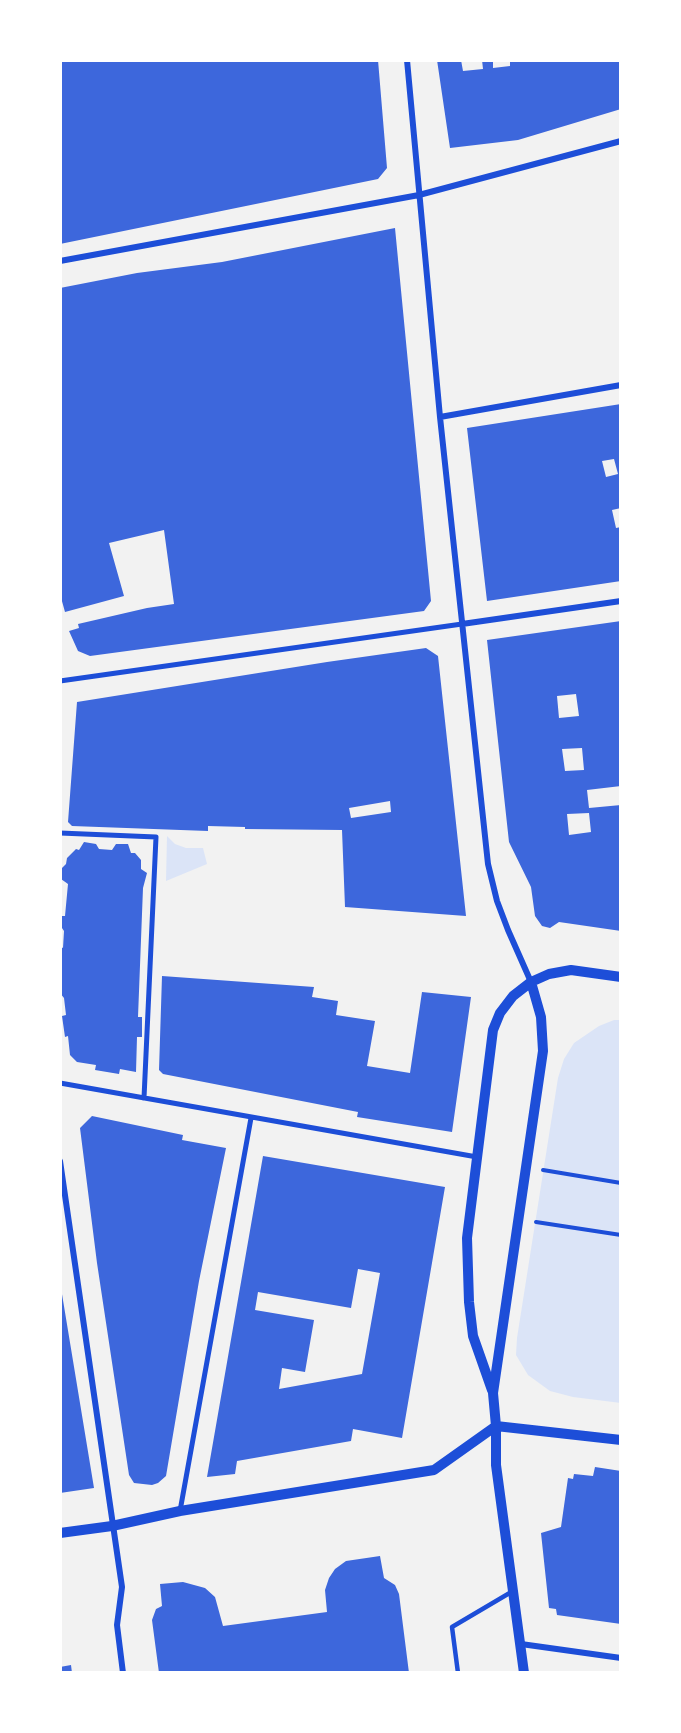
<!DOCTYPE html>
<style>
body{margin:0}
#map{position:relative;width:681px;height:1733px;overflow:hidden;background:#f2f2f2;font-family:Helvetica,sans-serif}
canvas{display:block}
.frame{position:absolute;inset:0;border:62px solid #fff;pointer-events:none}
</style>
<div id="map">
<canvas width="681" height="1733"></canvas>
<div class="frame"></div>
</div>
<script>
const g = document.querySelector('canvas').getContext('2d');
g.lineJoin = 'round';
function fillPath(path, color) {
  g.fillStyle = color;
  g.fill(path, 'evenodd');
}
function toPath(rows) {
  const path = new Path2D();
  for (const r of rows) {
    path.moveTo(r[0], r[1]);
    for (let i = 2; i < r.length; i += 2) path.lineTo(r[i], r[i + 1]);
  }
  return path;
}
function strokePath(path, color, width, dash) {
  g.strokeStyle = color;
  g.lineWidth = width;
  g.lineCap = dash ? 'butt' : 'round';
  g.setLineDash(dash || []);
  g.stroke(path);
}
const green = toPath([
 [167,836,175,844,186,848,203,848,207,864,166,881],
 [614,1020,621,1020,621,1403,573,1397,550,1391,528,1375,516,1355,517,1338,558,1078,564,1059,574,1043,599,1026]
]);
const building = toPath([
 [60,60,378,60,387,168,378,179,60,244],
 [437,60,461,60,463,71,483,69,482,60,493,60,493,68,510,66,510,60,621,60,621,109,518,140,450,148],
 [395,228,431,601,424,611,90,656,78,651,69,631,79,628,78,624,147,608,174,604,164,530,109,543,124,596,65,612,60,594,60,288,137,273,222,262],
 [621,404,621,508,612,510,616,528,621,527,621,581,487,601,467,428],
 [614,459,618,474,606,477,602,461],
 [621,621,621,786,587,790,589,808,621,805,621,931,559,922,550,928,542,926,535,916,531,887,509,842,487,640],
 [576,694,579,716,559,718,557,696],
 [582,748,584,770,565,771,562,749],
 [589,813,591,832,569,835,567,814],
 [426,648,438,656,466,916,345,907,342,830,245,829,245,827,208,826,208,831,72,826,68,822,77,702,327,662],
 [390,801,391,812,351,818,349,808],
 [84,842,96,844,99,849,112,850,116,844,128,844,131,853,135,853,141,860,141,869,147,873,143,888,138,1017,142,1017,142,1037,137,1037,136,1072,120,1069,119,1074,95,1070,96,1065,77,1062,70,1055,68,1036,65,1037,62,1016,66,1015,64,998,60,993,60,955,61,947,63,948,64,931,60,925,62,916,65,916,68,884,61,879,62,868,66,864,67,858,76,849,79,850],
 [162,976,314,987,312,997,338,1001,336,1015,375,1021,367,1066,410,1073,422,992,471,997,452,1132,357,1117,358,1112,163,1074,159,1070],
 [92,1116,183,1135,182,1140,226,1148,199,1281,166,1476,158,1483,152,1485,134,1483,129,1475,97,1263,80,1128],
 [263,1156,445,1187,402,1438,353,1429,351,1441,237,1461,235,1474,207,1477],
 [358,1269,380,1273,362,1374,279,1389,282,1368,305,1372,314,1320,255,1310,258,1292,351,1308],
 [60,1282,94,1488,60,1493],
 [595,1467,621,1471,621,1624,557,1615,556,1609,549,1608,541,1533,561,1527,568,1478,573,1479,574,1474,593,1476],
 [380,1556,384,1578,395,1585,399,1594,409,1673,159,1673,152,1620,156,1609,162,1606,160,1584,183,1582,205,1588,215,1597,223,1626,327,1612,325,1590,329,1578,335,1569,346,1561],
 [71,1665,72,1673,60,1673,60,1667]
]);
const path = toPath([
 [543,1170,621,1183],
 [536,1222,621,1235]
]);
const service = toPath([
 [458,1673,452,1627,513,1591]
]);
const pedestrian = toPath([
 [60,681,462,624],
 [60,833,156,837,144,1098],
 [60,1083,477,1157],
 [180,1511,251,1118]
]);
const minor = toPath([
 [407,60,440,417,488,864,497,901,508,930,531,982],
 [60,261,419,195,621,141],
 [440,417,621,385],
 [462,624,621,601],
 [60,1161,122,1587,117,1625,123,1673],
 [521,1644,621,1658]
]);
const tertiary = toPath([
 [492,1390,473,1336,469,1302,467,1238,493,1030,500,1013,513,996,531,982,549,974,571,970,621,977],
 [496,1426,621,1440],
 [60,1533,112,1526,180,1511,434,1470,496,1426],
 [524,1673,496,1465,496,1426,493,1393,543,1051,541,1017,531,982]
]);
fillPath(green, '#dbe4f7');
fillPath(building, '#3d67dc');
strokePath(path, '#1d4ed8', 4);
strokePath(service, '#1d4ed8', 4.5);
strokePath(pedestrian, '#1d4ed8', 5);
strokePath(minor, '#1d4ed8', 6);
strokePath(tertiary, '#1d4ed8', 10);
</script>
